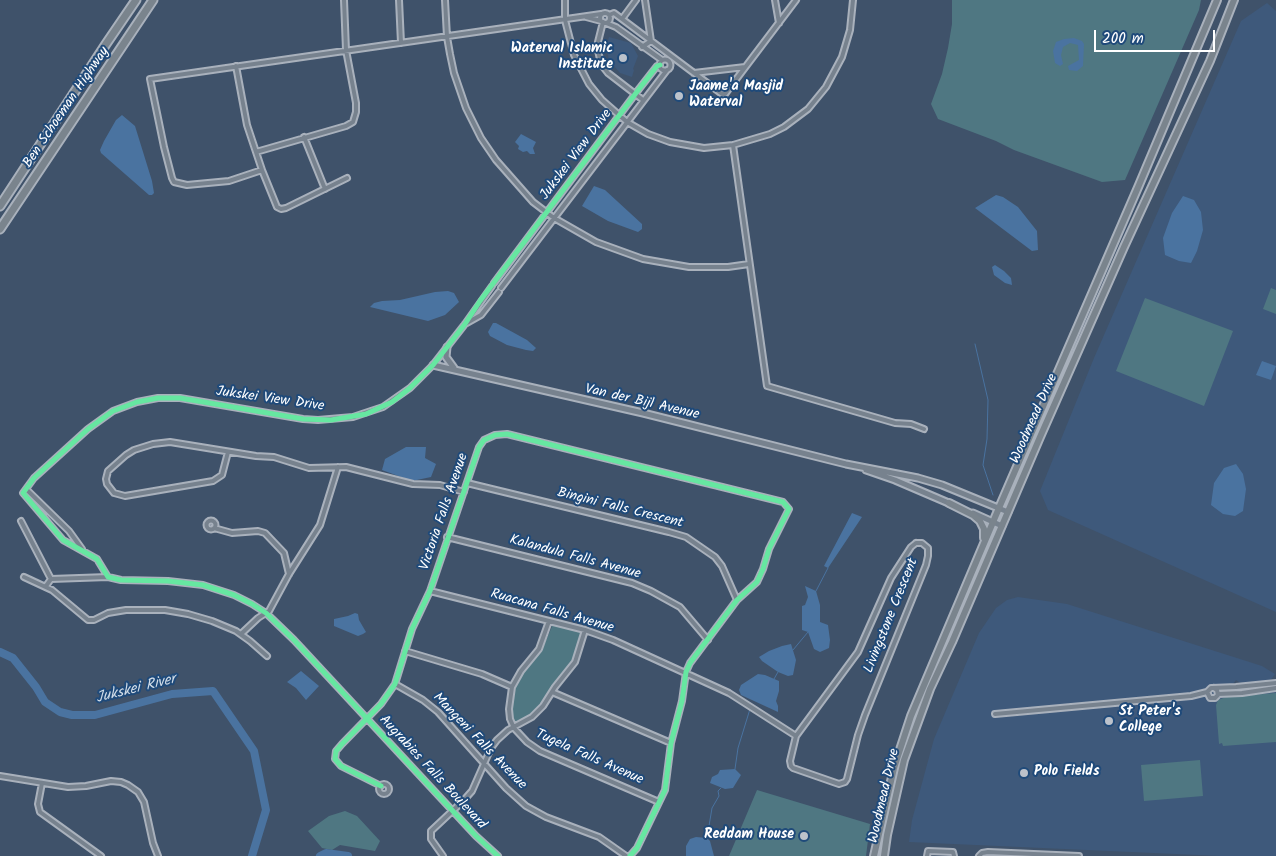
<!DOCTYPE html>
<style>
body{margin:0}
#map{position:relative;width:1276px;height:856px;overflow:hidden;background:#3f526a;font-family:Kalam,sans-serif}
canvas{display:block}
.scale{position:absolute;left:1094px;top:30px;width:121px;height:22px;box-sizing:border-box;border:2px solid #fff;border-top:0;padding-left:6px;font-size:15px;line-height:18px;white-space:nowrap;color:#fff;-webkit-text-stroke:4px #1f4a7a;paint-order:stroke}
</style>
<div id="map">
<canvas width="1276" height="856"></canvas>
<div class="scale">200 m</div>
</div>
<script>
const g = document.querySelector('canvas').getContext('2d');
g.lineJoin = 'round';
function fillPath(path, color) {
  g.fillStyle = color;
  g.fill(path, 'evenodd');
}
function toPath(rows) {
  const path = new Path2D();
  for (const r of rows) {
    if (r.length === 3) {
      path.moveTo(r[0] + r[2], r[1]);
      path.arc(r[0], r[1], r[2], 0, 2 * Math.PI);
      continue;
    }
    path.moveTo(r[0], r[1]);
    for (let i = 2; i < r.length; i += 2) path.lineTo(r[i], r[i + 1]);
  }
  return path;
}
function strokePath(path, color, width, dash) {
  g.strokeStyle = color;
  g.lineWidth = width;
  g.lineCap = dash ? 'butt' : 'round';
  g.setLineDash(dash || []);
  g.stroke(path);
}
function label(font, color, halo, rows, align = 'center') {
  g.font = font + ' Kalam,sans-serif';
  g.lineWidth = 4;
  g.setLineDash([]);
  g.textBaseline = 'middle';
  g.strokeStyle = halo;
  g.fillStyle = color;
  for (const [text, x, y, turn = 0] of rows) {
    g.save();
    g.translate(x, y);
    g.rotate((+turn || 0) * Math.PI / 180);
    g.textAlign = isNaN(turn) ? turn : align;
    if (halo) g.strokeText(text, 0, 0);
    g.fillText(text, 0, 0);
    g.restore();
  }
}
const built = toPath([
 [1267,3,1276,11,1276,612,1048,510,1040,491,1094,358,1241,21],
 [609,37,631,43,638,56,633,69,634,70,632,77,620,73,609,60,606,47],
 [1018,597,1067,604,1262,666,1275,674,1270,681,1242,684,1236,680,1232,685,1227,684,1228,697,1276,692,1276,856,1220,856,909,842,912,820,934,739,979,633,996,608,1007,600]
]);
const green = toPath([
 [952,0,1201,0,1199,10,1125,180,1102,182,1014,150,996,141,938,119,931,104,942,74,948,48,952,24],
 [1271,288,1276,290,1276,314,1263,309],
 [1145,298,1233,331,1204,406,1116,371],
 [553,624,583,631,576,657,547,695,542,705,514,727,510,718,511,693,519,675,528,662,544,645],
 [1276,693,1276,742,1223,746,1222,743,1219,744,1216,705,1218,700,1226,697],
 [1200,760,1203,796,1144,801,1141,765],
 [757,790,870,824,866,856,729,856],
 [345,811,357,816,380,841,375,851,340,845,332,850,322,848,308,831,329,816]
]);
const water = toPath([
 [1074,38,1082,41,1084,44,1083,66,1077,71,1069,70,1068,66,1079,60,1078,45,1070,43,1063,47,1061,55,1063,64,1060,66,1055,63,1053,51,1056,42,1064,39],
 [122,115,135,126,152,181,154,193,152,195,149,195,101,153,100,150,104,141,116,120],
 [521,134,536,142,533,148,535,154,530,154,527,151,523,152,518,149,519,146,515,142],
 [594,186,605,190,642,224,642,229,638,232,608,221,582,206],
 [996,195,1003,197,1018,207,1037,231,1038,250,1032,251,975,208],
 [1183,196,1194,200,1201,212,1203,230,1197,251,1191,263,1179,261,1165,255,1163,238,1172,213],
 [995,265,1004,271,1011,278,1012,285,1005,283,994,275,992,267],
 [448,291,454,293,459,302,445,315,428,321,370,307,374,303,382,301,400,300,435,292],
 [493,323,496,323,527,340,536,348,533,351,526,350,507,345,490,336,488,332],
 [1262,361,1276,366,1271,380,1256,375],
 [406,447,426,447,425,458,436,464,431,477,412,481,382,470,385,459],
 [1236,464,1243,474,1246,489,1243,511,1235,516,1223,514,1211,505,1214,483,1224,468],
 [852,513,862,517,828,568,824,566],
 [805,586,816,591,820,605,820,622,828,625,830,640,829,648,820,652,814,649,808,632,802,630,802,606,805,605,808,597],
 [355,613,358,614,359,620,366,632,363,634,358,636,334,626,334,619,348,616],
 [791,644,796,660,793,675,788,676,778,672,762,661,759,657,769,651,782,646],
 [301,671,319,686,306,700,296,688,287,682],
 [758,674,765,675,779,681,779,691,776,701,778,706,778,712,741,695,739,690,741,685],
 [735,769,741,775,733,788,725,789,710,783,712,777,718,774,720,770],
 [696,837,707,838,710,841,714,856,686,856,686,846,690,839]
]);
const stream = toPath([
 [975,344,988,400,987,439,983,465,993,495],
 [816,591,828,568],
 [793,650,808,632],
 [0,654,2,654],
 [774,679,778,672],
 [735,769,738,748,750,709],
 [707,838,712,808,719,796,718,791,721,788]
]);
const river = toPath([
 [0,652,13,658,36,687,45,702,60,712,72,715,95,715,172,694,213,691,254,751,266,810,252,856],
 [320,856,326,853,348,856]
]);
const minor = toPath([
 [399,0,401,43],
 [445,0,447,37,450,54,454,73,466,108,481,138,496,160,533,202,554,218,596,242,643,259,689,267,728,267,749,264],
 [565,0,565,20,574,55,589,84,602,100,627,122,648,134,670,142,704,148,733,145,770,134,784,127,808,109,826,87,842,57,850,30,853,0],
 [775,0,779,23],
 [605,18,5],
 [609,15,614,13,722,94,725,94,796,0],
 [586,17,601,21],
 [622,19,636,0],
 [603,22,597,46,601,64,608,73,643,100],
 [606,23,616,27,662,60],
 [642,47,651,41,645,0],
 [665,65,5.5],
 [236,66,247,125,262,170,277,207,281,209,286,208,347,178],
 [694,73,745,67],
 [304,137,325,189],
 [733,145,767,386,895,423,911,424,924,429],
 [256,152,346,126,353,122,356,112,356,103,346,50,344,0],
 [262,170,229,181,187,185,174,182,172,178,164,147,150,79,601,14],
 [494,283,639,89,657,66,660,65],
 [492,286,465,324,433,365,410,388,383,407,353,417,318,420,303,419,180,398,158,398,137,402,113,411,88,429,34,478,23,493,63,540,97,559,108,577,121,580,168,581,203,585,234,595,252,604,266,613,294,640,476,836,498,856],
 [501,288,667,70],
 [465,324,481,315,499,292],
 [228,452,222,475,213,481,125,496,114,493,107,484,106,479,108,471,126,455,134,450,153,444,170,442,256,456,274,457,309,468,346,467,413,484,440,485,464,492],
 [467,483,669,532,686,537,715,557,722,566,737,600],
 [26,489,69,531,82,549],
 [211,525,4.5],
 [21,521,51,579],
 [214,528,232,533,258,531,265,533,284,553,289,574],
 [447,537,632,583,651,591,680,607,708,640],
 [916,543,922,543,928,548,928,556,926,565,865,715,858,735,847,779,845,782,839,784,793,768,791,766,790,761,796,736,858,652,891,578,911,547,916,543],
 [24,577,52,590,88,620,94,620,108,613,126,610,165,610,188,614,212,621,236,631,250,641,267,656],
 [46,586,51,579,108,577],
 [430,591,585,630,613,640,729,693,796,736],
 [549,621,539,649,521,671,512,687,509,709,510,719,514,728,527,742,540,751,659,802],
 [241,634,258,618,269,611,289,574,320,525,338,467],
 [405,651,482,674,512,687],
 [395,684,423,700,438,712,506,788,526,806,546,817,599,837,626,856],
 [1214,688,1217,690,1218,695,1215,698,1210,698,1207,692,1211,688,1212,688,1236,687,1276,683],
 [552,692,671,743],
 [1218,694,1242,693,1276,688],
 [995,714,1191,696,1207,692],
 [0,776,68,787,86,786,111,781,121,782,128,785,138,792,144,802,153,843,158,856],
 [42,783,38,804,40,812,101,856],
 [384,789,5],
 [381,786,341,766,335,759,336,751,342,744,381,704,395,684,412,629,430,591,479,447,484,440,495,435,507,434,783,502,789,509,769,549,763,569,757,582,737,600,690,663,686,672,682,701,671,743,665,790,637,848,630,856],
 [443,856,431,839,431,831,464,800,472,791,491,748,497,740,508,730,532,717,543,706,555,687,575,662,585,630],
 [927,856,928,851,953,852,954,856],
 [979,856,982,853,988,852,1079,856]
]);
const tertiary = toPath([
 [447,347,446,357,454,368],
 [433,365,643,413,846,464,918,478,942,485,1008,512],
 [866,470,895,480,951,504],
 [973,513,1002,526]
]);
const primary = toPath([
 [949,503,973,515,980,521,984,529,984,538],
 [874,856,894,768,911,716,999,508,1139,185,1217,0],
 [884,856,887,835,904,760,930,689,952,642,1040,437,1124,247,1210,61,1234,0]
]);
const motorway = toPath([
 [0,206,106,44,136,0],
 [0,229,153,0]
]);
const cycleway = toPath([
 [381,786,341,766,335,759,336,751,342,744,381,704,395,684,412,629,430,591,479,447,484,440,495,435,507,434,783,502,789,509,769,549,763,569,757,582,737,600,690,663,686,672,682,701,671,743,665,790,637,848,630,856],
 [498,856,476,836,294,640,266,613,252,604,234,595,203,585,168,581,121,580,108,577,97,559,63,540,23,493,34,478,88,429,113,411,137,402,158,398,180,398,303,419,331,420,366,414,392,402,410,388,433,365,465,324,480,301,639,89,657,66,660,65]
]);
const markers = [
 [623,58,5,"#bcc2cb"],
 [679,96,5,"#bcc2cb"],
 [1109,721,5,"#bcc2cb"],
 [1024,773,5,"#bcc2cb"],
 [804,836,5,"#bcc2cb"]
];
const poiNames = [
 ["Waterval Islamic",613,50,"right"],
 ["Institute",613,66,"right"],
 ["Jaame'a Masjid",689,88],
 ["Waterval",689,104],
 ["St Peter's",1119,713],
 ["College",1119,729],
 ["Polo Fields",1034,773],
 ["Reddam House",794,836,"right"]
];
const streetNames = [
 ["Ben Schoeman Highway",67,108,-56],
 ["Jukskei View Drive",577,155,-53],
 ["Jukskei View Drive",270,400,8],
 ["Van der Bijl Avenue",642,403,13],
 ["Woodmead Drive",1035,419,-66],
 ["Bingini Falls Crescent",620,509,14],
 ["Victoria Falls Avenue",445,512,-71],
 ["Kalandula Falls Avenue",575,558,15],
 ["Ruacana Falls Avenue",552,612,16],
 ["Livingstone Crescent",892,616,-68],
 ["Mangeni Falls Avenue",479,742,46],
 ["Tugela Falls Avenue",589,758,24],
 ["Augrabies Falls Boulevard",432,773,47],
 ["Woodmead Drive",885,796,-77]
];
const waterNames = [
 ["Jukskei River",136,690,-14]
];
fillPath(built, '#3e597b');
fillPath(green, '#4f7782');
fillPath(water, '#4a73a0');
strokePath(stream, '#4a73a0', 1);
strokePath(river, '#4a73a0', 8);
strokePath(minor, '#a9b1bc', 8);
strokePath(tertiary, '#a9b1bc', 9);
strokePath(primary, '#a9b1bc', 10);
strokePath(motorway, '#a9b1bc', 11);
strokePath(minor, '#77828e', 4);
strokePath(tertiary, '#77828e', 5);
strokePath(primary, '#7a848d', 6);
strokePath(motorway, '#7a848d', 7);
strokePath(cycleway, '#66e7a1', 5);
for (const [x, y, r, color] of markers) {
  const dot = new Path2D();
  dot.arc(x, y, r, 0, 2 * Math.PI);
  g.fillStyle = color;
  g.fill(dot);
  strokePath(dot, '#1f4a7a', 2);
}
label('bold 14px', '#fff', '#1f4a7a', poiNames, 'left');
label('14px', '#fff', '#1f4a7a', streetNames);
label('italic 15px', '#d2dde8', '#1f4a7a', waterNames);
</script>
